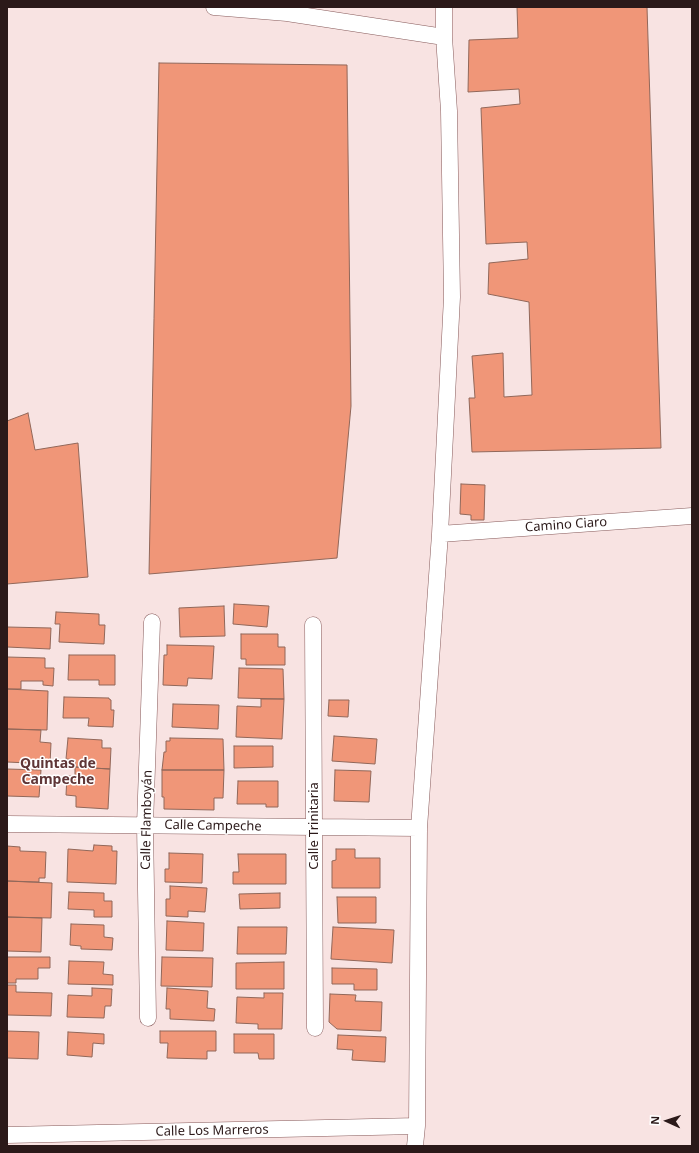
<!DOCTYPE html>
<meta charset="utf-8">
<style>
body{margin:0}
#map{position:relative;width:699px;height:1153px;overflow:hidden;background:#f8e3e2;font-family:"Noto Sans",sans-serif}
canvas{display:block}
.frame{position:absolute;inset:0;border:8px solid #2b1919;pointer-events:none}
.north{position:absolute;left:647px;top:1101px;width:40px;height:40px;-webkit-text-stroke:3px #fff;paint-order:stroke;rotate:273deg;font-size:11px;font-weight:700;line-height:16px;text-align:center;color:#2b1919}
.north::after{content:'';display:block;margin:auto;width:14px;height:18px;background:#2b1919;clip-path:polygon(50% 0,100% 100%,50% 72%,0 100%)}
</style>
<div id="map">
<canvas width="699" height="1153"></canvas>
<div class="frame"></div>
<div class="north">N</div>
</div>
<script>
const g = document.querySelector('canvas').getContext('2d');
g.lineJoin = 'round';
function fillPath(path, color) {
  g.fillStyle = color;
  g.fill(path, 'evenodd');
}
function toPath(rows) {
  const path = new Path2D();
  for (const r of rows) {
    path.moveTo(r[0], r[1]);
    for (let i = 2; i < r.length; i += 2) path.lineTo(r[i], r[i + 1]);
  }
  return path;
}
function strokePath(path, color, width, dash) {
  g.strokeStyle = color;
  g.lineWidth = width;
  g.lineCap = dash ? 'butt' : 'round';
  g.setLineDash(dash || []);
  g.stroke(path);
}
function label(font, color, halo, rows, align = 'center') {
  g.font = font + ' "Noto Sans",sans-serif';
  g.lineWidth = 3;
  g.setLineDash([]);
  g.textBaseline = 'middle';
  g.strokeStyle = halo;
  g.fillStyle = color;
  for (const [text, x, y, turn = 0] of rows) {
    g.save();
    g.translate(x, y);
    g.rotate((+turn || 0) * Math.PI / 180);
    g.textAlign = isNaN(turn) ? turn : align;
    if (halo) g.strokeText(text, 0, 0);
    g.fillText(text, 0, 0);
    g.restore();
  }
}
const building = toPath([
 [517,7,647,7,661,448,472,452,469,398,475,398,472,356,503,353,504,397,532,395,529,302,488,294,489,263,528,259,527,242,486,244,481,108,520,104,519,89,468,92,469,40,518,38,517,7],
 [159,63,347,65,351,406,337,558,149,574,159,63],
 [28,413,35,450,78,443,88,577,7,584,7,421,28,413],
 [461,484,485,485,484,520,471,520,471,515,460,514,461,484],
 [234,604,269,606,267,627,233,624,234,604],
 [224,606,225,636,180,637,179,608,224,606],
 [56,612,99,614,99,625,105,625,104,644,59,642,60,624,55,624,56,612],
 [7,627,51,628,50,649,7,647,7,627],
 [241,634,278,634,278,647,285,647,285,665,246,665,246,659,241,659,241,634],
 [167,645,214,646,212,679,188,678,187,686,163,685,164,655,167,655,167,645],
 [69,655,115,655,115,685,99,685,99,680,68,680,69,655],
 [7,657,45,658,45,668,54,668,53,686,43,685,43,681,21,681,21,689,7,689,7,657],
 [239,668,283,669,284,699,238,698,239,668],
 [7,689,48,691,47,730,7,729,7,689],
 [64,697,109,698,109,699,111,700,111,710,114,710,113,727,88,726,89,718,63,718,64,697],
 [261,699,284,699,282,739,236,737,237,706,261,707,261,699],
 [329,700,349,700,348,717,328,716,329,700],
 [173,704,219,705,218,729,172,727,173,704],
 [7,729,41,730,40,742,51,743,50,764,7,762,7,729],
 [334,736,377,739,375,764,332,761,334,736],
 [68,738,102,740,102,748,111,748,110,769,75,767,75,760,66,759,68,738],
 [170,738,223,739,224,770,162,770,164,752,166,752,166,741,170,741,170,738],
 [234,746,273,746,273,767,234,768,234,746],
 [75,767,110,769,108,809,76,807,76,796,66,795,67,776,75,776,75,767],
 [7,769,41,770,39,797,7,796,7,769],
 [162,770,224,770,223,798,214,798,214,810,164,809,164,797,162,797,162,770],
 [335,770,371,771,369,802,334,801,335,770],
 [238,781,278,781,278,807,266,807,266,804,237,804,238,781],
 [94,845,112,846,112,851,117,851,116,884,67,882,68,849,93,851,94,845],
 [7,846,20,847,20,851,46,852,45,878,39,878,39,882,7,881,7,846],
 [336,849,355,849,355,858,380,858,380,888,332,888,332,861,336,860,336,849],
 [169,853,203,854,202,883,165,882,165,869,169,869,169,853],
 [238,854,286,854,286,884,233,884,233,872,239,872,238,854],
 [7,881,52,883,51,918,7,917,7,881],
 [170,886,207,888,205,912,188,911,188,917,166,916,166,899,170,899,170,886],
 [69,892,104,893,104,901,112,901,112,917,94,917,94,910,68,909,69,892],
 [280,893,280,908,240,909,239,894,280,893],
 [337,897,376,897,376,923,338,923,337,897],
 [7,917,42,918,41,952,7,951,7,917],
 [167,921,204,923,203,951,166,950,167,921],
 [71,924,104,925,104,937,113,938,112,950,81,949,81,946,70,945,71,924],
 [238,927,287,927,286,954,237,954,238,927],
 [333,927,394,930,392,963,331,959,333,927],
 [7,957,50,957,50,968,38,968,38,979,16,979,16,983,7,983,7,957],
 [162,957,213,958,212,987,161,986,162,957],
 [69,961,104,962,103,974,113,975,113,985,68,984,69,961],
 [284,962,284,989,236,989,236,963,284,962],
 [332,968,377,969,377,990,354,990,354,984,332,984,332,968],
 [7,985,16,985,16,992,52,993,51,1016,7,1015,7,985],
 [92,988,112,989,111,1006,105,1006,104,1018,67,1017,68,995,92,996,92,988],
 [167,988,208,991,207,1008,215,1009,214,1021,170,1019,170,1009,166,1009,167,988],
 [264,993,283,993,282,1029,258,1029,258,1024,236,1023,237,997,264,998,264,993],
 [330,994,356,995,355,1001,382,1002,381,1031,337,1029,329,1022,330,994],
 [7,1031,39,1032,38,1059,7,1058,7,1031],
 [160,1031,216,1031,216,1051,207,1051,207,1059,167,1058,168,1043,160,1043,160,1031],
 [68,1032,104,1034,104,1044,93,1043,92,1057,67,1055,68,1032],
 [234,1034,274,1034,274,1059,259,1059,258,1053,234,1053,234,1034],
 [338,1035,386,1037,385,1062,352,1060,353,1050,337,1049,338,1035]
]);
const minor = toPath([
 [214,7,287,13,444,37],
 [440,534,692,516],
 [313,625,315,1028],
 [7,824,419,828],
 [148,1018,145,825,152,622],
 [7,1135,417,1126],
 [415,1146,417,1126,419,828,440,534,452,297,449,111,444,37,444,7]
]);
const streetNames = [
 ["Camino Ciaro",566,525,-4],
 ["Calle Flamboyán",147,820,-89],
 ["Calle Campeche",213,826,1],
 ["Calle Trinitaria",314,826,-90],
 ["Calle Los Marreros",212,1131,-1]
];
const neighbourhoodNames = [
 ["Quintas de",58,764],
 ["Campeche",58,780]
];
fillPath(building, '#f09678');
strokePath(building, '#916759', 1);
strokePath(minor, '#875b5b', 17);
strokePath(minor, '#fff', 16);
label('13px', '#2b1919', '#fff', streetNames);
label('bold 14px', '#5f3637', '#fff', neighbourhoodNames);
</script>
